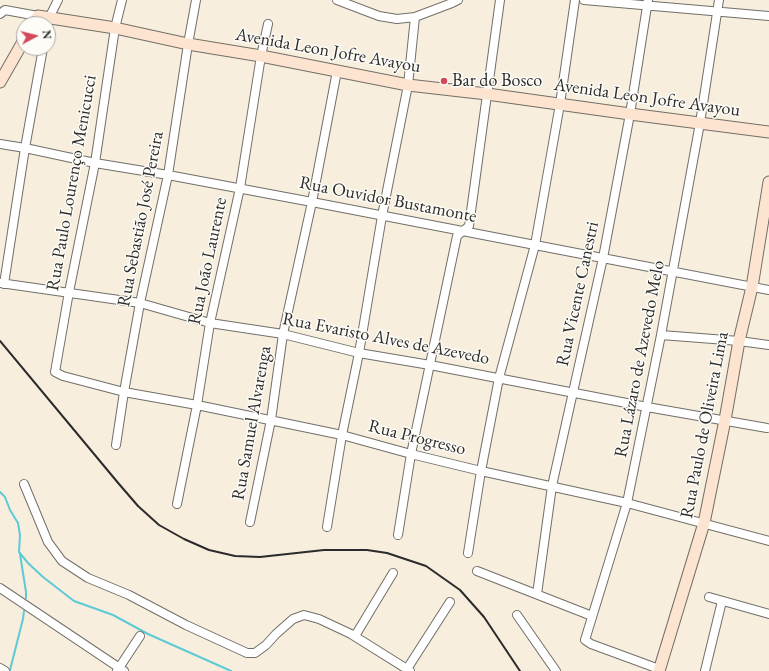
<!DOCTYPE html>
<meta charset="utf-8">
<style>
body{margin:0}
#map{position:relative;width:769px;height:671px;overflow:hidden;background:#f7eedd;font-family:"EB Garamond",serif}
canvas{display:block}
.north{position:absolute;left:16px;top:16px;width:40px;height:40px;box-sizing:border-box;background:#fdfcf7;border:1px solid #a9a8a5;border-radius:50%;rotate:83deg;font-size:11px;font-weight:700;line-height:16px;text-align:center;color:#2b2b2b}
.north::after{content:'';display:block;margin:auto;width:14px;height:18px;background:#d1495b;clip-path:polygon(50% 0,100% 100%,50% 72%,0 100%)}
</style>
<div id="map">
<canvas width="769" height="671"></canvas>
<div class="north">N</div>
</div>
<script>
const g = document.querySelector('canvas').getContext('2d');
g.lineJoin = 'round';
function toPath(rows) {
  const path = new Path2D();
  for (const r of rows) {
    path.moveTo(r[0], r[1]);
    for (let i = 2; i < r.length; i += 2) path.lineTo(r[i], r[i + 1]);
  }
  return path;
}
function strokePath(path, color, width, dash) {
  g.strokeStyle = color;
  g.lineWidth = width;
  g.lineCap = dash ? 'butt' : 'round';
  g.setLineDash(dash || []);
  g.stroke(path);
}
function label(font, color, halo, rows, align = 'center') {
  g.font = font + ' "EB Garamond",serif';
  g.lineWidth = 3;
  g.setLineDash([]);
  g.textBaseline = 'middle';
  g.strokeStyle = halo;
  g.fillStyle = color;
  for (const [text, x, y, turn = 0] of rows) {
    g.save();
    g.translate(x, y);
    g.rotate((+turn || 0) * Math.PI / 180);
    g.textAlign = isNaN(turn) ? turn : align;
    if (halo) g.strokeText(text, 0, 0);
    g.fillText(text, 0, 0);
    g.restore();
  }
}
const stream = toPath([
 [0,492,5,497,10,510,18,523,20,535,19,552,28,563,43,577,74,601,113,615,148,634,231,671],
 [20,554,26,592,26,598],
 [10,670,23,619,24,611]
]);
const street = toPath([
 [122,0,115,28,95,163,69,292,55,372,63,376,124,392,197,405,342,435,411,454,481,471,627,503,769,541],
 [337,0,379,16,397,19,415,17,452,3,458,0],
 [584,0,769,16],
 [0,14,5,10,38,16],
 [48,24,49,18,58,0],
 [0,144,25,148,95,163,168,175,312,202,535,245,769,290],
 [0,283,140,303,210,323,283,334,359,353,430,365,647,407,767,428],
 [4,284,25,148,43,48],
 [661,335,739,341,769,345],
 [116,445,124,392,140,303,168,175,188,44,196,0],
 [24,484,48,542,62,561,88,578,129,595,186,625,247,653,255,653,266,645,276,634,293,619,304,615,319,619,351,634,410,671],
 [177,504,197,405,210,323,240,188,261,56,268,24],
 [250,522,271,420,283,334,312,202,337,71],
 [327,527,342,435,359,353,382,216,408,85,415,17],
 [398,535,411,454,457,236,469,226,500,0],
 [468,553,481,471,499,378,535,245,560,104,575,0],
 [477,571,592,616],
 [0,588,124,671],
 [537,594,552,486,603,258,630,114,648,0],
 [709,597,769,614],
 [517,615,556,671],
 [355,636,393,573],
 [0,668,5,671],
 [407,669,450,602],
 [659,669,591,644,585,640,627,503,661,335,700,123,719,0],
 [117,671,140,636],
 [705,671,722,601]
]);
const secondary = toPath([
 [33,24,38,16,115,28,188,44,261,56,408,85,487,94,630,114,769,132],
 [0,82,24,40],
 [659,671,704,523,725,420,739,341,752,287,769,182]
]);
const rail = toPath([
 [0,341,119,484,138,506,159,525,184,539,209,550,235,556,260,557,324,550,367,550,387,553,426,566,460,590,484,617,520,671]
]);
const markers = [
 [444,81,4,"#d1495b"]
];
const streetNames = [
 ["Avenida Leon Jofre Avayou",328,51,10],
 ["Avenida Leon Jofre Avayou",647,98,8],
 ["Rua Paulo Lourenço Menicucci",72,183,-80],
 ["Rua Ouvidor Bustamonte",388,200,11],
 ["Rua Sebastião José Pereira",141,219,-79],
 ["Rua João Laurente",208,261,-78],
 ["Rua Vicente Canestri",578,294,-78],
 ["Rua Evaristo Alves de Azevedo",386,339,11],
 ["Rua Lázaro de Azevedo Melo",640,359,-79],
 ["Rua Samuel Alvarenga",252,423,-80],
 ["Rua Paulo de Oliveira Lima",705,425,-79],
 ["Rua Progresso",417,438,14]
];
const poiNames = [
 ["Bar do Bosco",452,81]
];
strokePath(stream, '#5dcad5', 2);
strokePath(street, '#726f69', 10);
strokePath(secondary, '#726f69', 13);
strokePath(street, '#fff', 8);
strokePath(secondary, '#fde4d0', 11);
strokePath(rail, '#2b2b2b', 2);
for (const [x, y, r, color] of markers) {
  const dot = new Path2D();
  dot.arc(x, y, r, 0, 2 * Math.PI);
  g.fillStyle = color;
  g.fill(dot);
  strokePath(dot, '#fdfcf7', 1.5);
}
label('18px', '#2b2b2b', '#fdfcf7', streetNames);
label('18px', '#2b2b2b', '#fdfcf7', poiNames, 'left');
</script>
